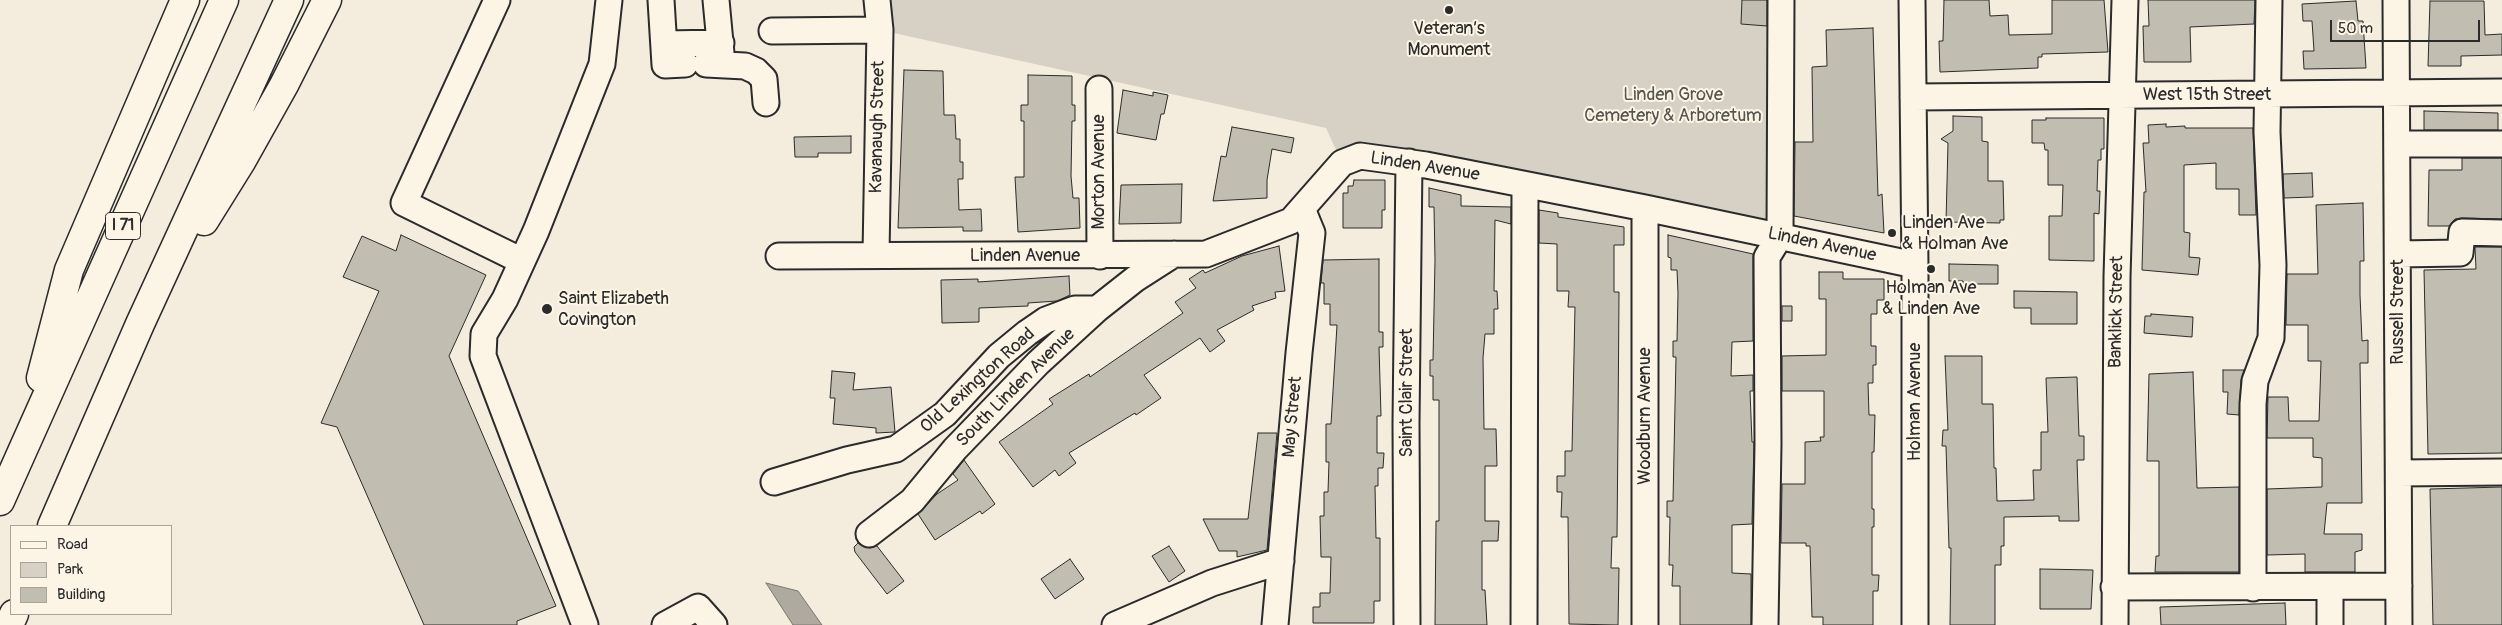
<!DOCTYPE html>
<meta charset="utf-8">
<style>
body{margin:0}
#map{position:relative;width:2502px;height:625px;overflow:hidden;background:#f4edde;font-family:Pangolin,sans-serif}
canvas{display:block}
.legend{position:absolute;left:10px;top:525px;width:162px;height:90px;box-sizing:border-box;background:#fcf5e5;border:1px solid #a8a49b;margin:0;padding:6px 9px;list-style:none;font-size:15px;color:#2b2b2b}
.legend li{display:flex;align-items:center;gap:10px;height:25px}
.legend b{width:25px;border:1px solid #a8a49b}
.scale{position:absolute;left:2330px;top:20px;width:150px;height:22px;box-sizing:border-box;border:2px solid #2b2b2b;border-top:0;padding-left:6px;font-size:15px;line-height:18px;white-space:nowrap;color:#2b2b2b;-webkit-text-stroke:4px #fcf5e5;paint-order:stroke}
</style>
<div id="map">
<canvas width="2502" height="625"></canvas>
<ul class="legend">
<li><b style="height:6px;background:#fcf5e5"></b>Road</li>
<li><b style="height:14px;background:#d6d1c4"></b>Park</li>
<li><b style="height:14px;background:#c2bdb1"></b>Building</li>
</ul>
<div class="scale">50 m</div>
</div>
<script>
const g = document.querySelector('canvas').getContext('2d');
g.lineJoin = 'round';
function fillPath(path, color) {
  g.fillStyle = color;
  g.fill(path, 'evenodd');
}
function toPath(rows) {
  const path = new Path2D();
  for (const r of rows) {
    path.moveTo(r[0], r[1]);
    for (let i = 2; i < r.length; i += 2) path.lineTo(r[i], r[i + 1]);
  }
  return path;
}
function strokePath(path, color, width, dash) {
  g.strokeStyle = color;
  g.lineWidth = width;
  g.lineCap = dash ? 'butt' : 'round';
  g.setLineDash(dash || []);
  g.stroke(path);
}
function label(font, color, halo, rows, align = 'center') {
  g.font = font + ' Pangolin,sans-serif';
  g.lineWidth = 4;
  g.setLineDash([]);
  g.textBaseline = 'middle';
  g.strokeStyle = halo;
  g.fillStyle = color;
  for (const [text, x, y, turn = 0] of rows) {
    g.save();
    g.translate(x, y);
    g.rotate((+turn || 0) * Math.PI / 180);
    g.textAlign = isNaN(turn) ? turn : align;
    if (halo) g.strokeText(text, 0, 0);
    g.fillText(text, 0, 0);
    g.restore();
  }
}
const green = toPath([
 [877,0,1781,0,1780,236,1342,163,1326,128,880,30]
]);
const water = toPath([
 [766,583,798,591,822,625,793,625,766,583]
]);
const building = toPath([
 [1742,0,1767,0,1767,26,1741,24,1742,0],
 [1944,0,1989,0,1990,16,2008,15,2009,35,2052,34,2052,0,2104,0,2108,52,2042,54,2042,57,2038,57,2038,68,1940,72,1939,41,1943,41,1944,0],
 [2148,0,2255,0,2254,24,2190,27,2191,62,2144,62,2143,26,2149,26,2148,0],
 [2356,1,2358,21,2363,21,2366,68,2304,69,2303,51,2314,51,2312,21,2303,21,2302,4,2356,1],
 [2430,1,2484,1,2485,35,2502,34,2502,55,2461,56,2461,66,2428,66,2430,1],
 [1873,28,1878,196,1882,194,1884,233,1794,216,1795,142,1813,142,1812,67,1827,66,1826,30,1873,28],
 [904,70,943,71,944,115,955,115,956,139,960,139,960,162,963,162,963,179,958,179,959,210,981,209,982,231,963,231,963,227,898,228,904,70],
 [1028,75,1072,76,1072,105,1075,105,1075,121,1072,121,1071,176,1073,198,1079,198,1080,228,1018,232,1015,177,1024,177,1024,121,1021,121,1021,105,1028,105,1028,75],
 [1123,90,1153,96,1153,92,1168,95,1164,114,1161,114,1156,140,1117,133,1123,90],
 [2424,111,2498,113,2498,130,2424,130,2424,111],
 [1953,116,1982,117,1982,141,1988,142,1988,181,2003,181,2004,220,2000,220,2000,223,1946,222,1948,143,1941,139,1953,131,1953,116],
 [2046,118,2104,118,2104,149,2101,149,2101,160,2098,160,2097,191,2100,191,2099,214,2094,213,2094,261,2049,260,2049,216,2062,216,2063,185,2048,185,2048,150,2045,150,2044,143,2032,143,2032,120,2046,120,2046,118],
 [2166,124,2166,127,2185,126,2185,128,2253,128,2256,215,2239,215,2239,189,2216,189,2216,163,2184,165,2184,232,2190,233,2189,257,2200,258,2198,275,2142,270,2144,192,2146,192,2143,143,2149,143,2148,125,2166,124],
 [1232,127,1294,138,1291,153,1272,149,1267,180,1267,198,1213,201,1221,156,1226,157,1232,127],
 [851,136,851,153,818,153,818,157,795,157,794,137,851,136],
 [2462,158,2502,158,2502,219,2462,218,2455,219,2449,226,2428,226,2429,170,2462,170,2462,158],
 [2312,173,2313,197,2284,198,2283,174,2312,173],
 [1354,180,1385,180,1385,210,1382,210,1382,228,1343,228,1343,193,1348,193,1348,186,1353,186,1354,180],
 [1182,184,1181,223,1119,224,1121,185,1182,184],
 [1429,188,1461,195,1461,206,1511,207,1511,224,1495,220,1494,291,1497,291,1498,309,1494,309,1494,334,1485,334,1483,358,1484,429,1496,429,1497,466,1485,466,1485,521,1499,521,1498,541,1482,541,1482,590,1485,590,1487,625,1435,625,1436,521,1439,521,1439,400,1433,400,1433,376,1430,376,1430,360,1433,360,1435,260,1434,207,1429,207,1429,188],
 [2363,203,2364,261,2360,261,2360,295,2362,341,2368,340,2368,363,2360,363,2362,503,2327,503,2324,534,2362,534,2362,550,2355,552,2355,572,2305,572,2305,554,2267,555,2267,489,2322,487,2322,458,2313,457,2313,438,2267,438,2268,397,2288,397,2289,421,2319,421,2321,361,2308,361,2308,325,2286,325,2287,274,2318,274,2316,205,2363,203],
 [1539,210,1558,213,1558,217,1624,227,1624,245,1614,245,1614,292,1619,292,1618,430,1617,537,1612,537,1611,568,1619,568,1618,625,1569,624,1568,517,1561,517,1562,492,1557,492,1557,476,1565,476,1565,451,1572,451,1575,307,1568,307,1569,291,1557,291,1557,244,1539,243,1539,210],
 [401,235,486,275,449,356,556,606,517,621,517,625,424,625,337,427,321,423,379,291,343,277,362,236,396,251,401,235],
 [1668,235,1753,254,1753,341,1732,342,1731,376,1753,375,1753,391,1750,391,1752,442,1754,442,1752,524,1732,525,1732,573,1751,574,1751,625,1680,625,1680,586,1672,586,1673,565,1669,565,1670,517,1667,517,1667,501,1673,501,1676,357,1673,357,1673,341,1677,341,1678,293,1677,270,1671,270,1671,258,1668,257,1668,235],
 [1279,246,1285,291,1275,292,1276,298,1252,306,1254,310,1217,330,1225,341,1210,352,1200,338,1144,375,1161,398,1136,415,1135,413,1069,453,1076,463,1059,476,1055,470,1033,487,999,442,1053,404,1049,399,1089,374,1090,377,1183,313,1175,302,1196,288,1189,279,1203,270,1205,273,1242,256,1279,246],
 [2475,247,2502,247,2502,453,2428,454,2424,270,2476,269,2475,247],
 [1379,259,1379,332,1383,332,1383,347,1379,347,1381,416,1377,416,1377,453,1384,453,1383,468,1378,468,1378,486,1375,486,1376,538,1380,538,1380,601,1374,601,1374,623,1313,623,1313,607,1320,607,1320,593,1330,593,1331,557,1321,557,1320,516,1324,516,1324,492,1328,492,1329,462,1326,462,1326,424,1331,424,1337,325,1330,325,1330,304,1324,304,1324,283,1321,283,1323,260,1379,259],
 [1949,264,1998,265,1998,284,1963,284,1963,281,1949,281,1949,264],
 [1819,272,1843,272,1843,279,1884,279,1884,300,1877,300,1877,314,1871,314,1871,346,1876,346,1876,365,1873,365,1873,383,1868,383,1869,415,1875,415,1874,452,1872,452,1872,509,1874,509,1874,527,1872,527,1872,575,1879,575,1878,591,1873,591,1873,625,1823,625,1823,617,1812,617,1810,546,1806,546,1806,543,1781,543,1782,484,1805,484,1805,442,1821,441,1820,437,1824,437,1824,391,1782,391,1782,356,1826,355,1826,299,1819,299,1819,272],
 [1069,276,1070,295,1057,301,1028,303,1028,306,979,308,979,322,942,323,941,280,978,279,978,282,1069,276],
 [2014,291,2077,292,2077,324,2031,324,2031,308,2014,308,2014,291],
 [1782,306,1792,306,1792,321,1782,321,1782,306],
 [2151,314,2193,317,2192,337,2144,333,2145,316,2151,316,2151,314],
 [1945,356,1982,356,1982,404,1993,404,1994,468,1996,468,1997,501,2034,500,2033,470,2041,470,2041,432,2048,432,2046,378,2077,377,2079,436,2084,436,2084,460,2077,460,2079,521,2059,521,2059,516,2004,517,2004,546,2001,546,2001,565,1995,565,1995,625,1950,625,1951,548,1949,548,1946,446,1942,446,1943,430,1948,430,1945,356],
 [2223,370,2244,370,2241,380,2239,415,2227,414,2228,392,2223,392,2223,370],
 [832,371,855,373,853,390,891,387,895,432,876,433,876,428,833,424,835,398,830,398,832,371],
 [2193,372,2197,488,2239,487,2239,572,2155,572,2156,556,2159,556,2159,461,2147,461,2149,374,2193,372],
 [1258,433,1277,433,1267,550,1237,557,1237,551,1219,551,1203,519,1248,519,1258,433],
 [964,460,995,504,982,514,980,511,935,540,918,514,937,494,958,480,953,474,964,460],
 [2502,487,2502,625,2433,625,2430,489,2502,487],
 [858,543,870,548,877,546,904,581,887,594,855,552,854,547,858,543],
 [1169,546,1185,571,1169,582,1152,556,1169,546],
 [1070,559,1084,579,1055,599,1041,579,1070,559],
 [2040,569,2093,570,2091,609,2040,609,2040,569],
 [2285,603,2286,625,2161,625,2160,607,2285,603]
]);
const minor = toPath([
 [497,0,404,203,522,261],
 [661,0,665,65,685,64],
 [716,0,722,64],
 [1912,0,1915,265,1915,625],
 [2396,0,2399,625],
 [772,31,880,30],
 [664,44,721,43],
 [706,64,745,66,756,71,764,79,766,103],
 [1099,89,1100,256],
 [1913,97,2502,92],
 [2397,144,2502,144],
 [876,254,880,30,877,0],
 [2398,254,2460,253,2462,232,2502,233],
 [779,256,1206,254,1291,221,1342,163,1360,156,1426,165,1645,208,1915,265],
 [2399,473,2502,472],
 [774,482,847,460,896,449,945,414,999,356,1027,333,1046,320,1075,309,1097,309],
 [869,534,912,501,955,449,1038,363,1097,309,1135,279,1174,254],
 [2114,587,2399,586],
 [2330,587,2330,625],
 [2253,588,2253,404,2255,381,2271,338,2273,265,2267,132,2269,0],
 [585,625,483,356,484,334,505,299,536,231,602,64,609,0],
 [665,625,698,607,714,625],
 [1115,625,1212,583,1281,561],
 [1275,625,1299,353,1312,233,1303,211],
 [1407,625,1406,423,1409,162],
 [1524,625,1525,185],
 [1645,625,1645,208],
 [1765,625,1768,444,1767,257,1780,236,1781,0],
 [2115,625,2117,277,2125,0]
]);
const highway = toPath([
 [204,221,242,160,284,85,327,0],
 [41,378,69,270,185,0],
 [0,501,224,0],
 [52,526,140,324,289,0],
 [9,625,14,614]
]);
const markers = [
 [1449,10,5,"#2b2b2b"],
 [1892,233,5,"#2b2b2b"],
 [1931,269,5,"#2b2b2b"],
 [547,309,6,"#2b2b2b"]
];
const shields = [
 [123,226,35]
];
const shieldNames = [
 ["I 71",123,226]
];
const poiNames = [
 ["Veteran’s",1449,29],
 ["Monument",1449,50],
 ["Linden Ave",1902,223,"left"],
 ["& Holman Ave",1902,244,"left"],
 ["Holman Ave",1931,288],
 ["& Linden Ave",1931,309],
 ["Saint Elizabeth",558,299,"left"],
 ["Covington",558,320,"left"]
];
const parkNames = [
 ["Linden Grove",1673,95],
 ["Cemetery & Arboretum",1673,116]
];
const streetNames = [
 ["West 15th Street",2207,95],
 ["Kavanaugh Street",878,127,-89],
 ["Linden Avenue",1425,167,9],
 ["Morton Avenue",1099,172,-90],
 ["Linden Avenue",1822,245,12],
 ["Linden Avenue",1025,256],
 ["Banklick Street",2117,312,-89],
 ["Russell Street",2398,312,-90],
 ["Old Lexington Road",978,381,-42],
 ["South Linden Avenue",1016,388,-45],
 ["Saint Clair Street",1407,393,-90],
 ["Holman Avenue",1915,402,-90],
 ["Woodburn Avenue",1645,416,-90],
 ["May Street",1293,417,-85]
];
fillPath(green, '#d6d1c4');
fillPath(water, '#afaaa0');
strokePath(water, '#7a7771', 1);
fillPath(building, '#c2bdb1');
strokePath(building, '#2b2b2b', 1);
strokePath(minor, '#2b2b2b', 29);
strokePath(highway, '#2b2b2b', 31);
strokePath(minor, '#fcf5e5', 25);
strokePath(highway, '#fcf5e5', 28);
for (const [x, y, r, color] of markers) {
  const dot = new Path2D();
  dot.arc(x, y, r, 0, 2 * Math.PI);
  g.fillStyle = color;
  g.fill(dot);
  strokePath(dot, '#fcf5e5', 2);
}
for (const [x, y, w] of shields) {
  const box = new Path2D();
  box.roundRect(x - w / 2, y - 13.5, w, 27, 4);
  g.fillStyle = '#fcf5e5';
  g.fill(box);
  strokePath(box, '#2b2b2b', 1);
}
label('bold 16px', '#2b2b2b', null, shieldNames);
label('18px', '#2b2b2b', '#fcf5e5', poiNames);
label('18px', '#565451', '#fcf5e5', parkNames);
label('18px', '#2b2b2b', '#fcf5e5', streetNames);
</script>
